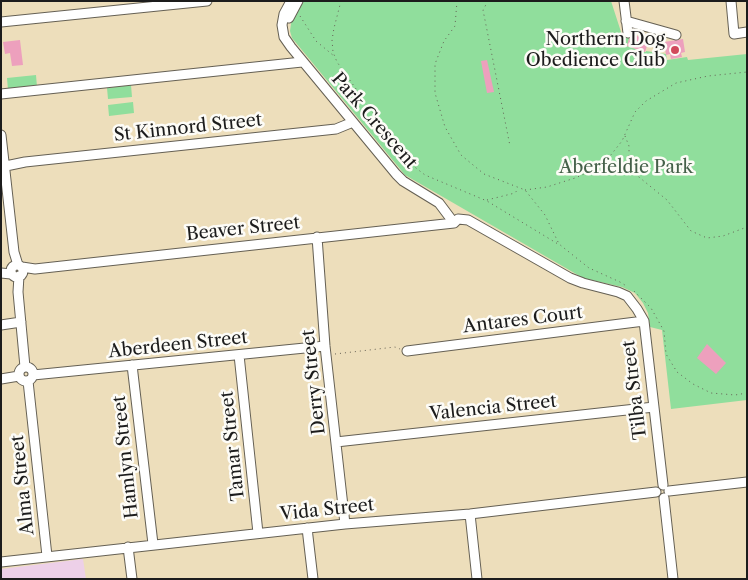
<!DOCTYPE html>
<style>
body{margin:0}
#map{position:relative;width:748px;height:580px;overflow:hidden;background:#eddebb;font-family:"Libre Caslon Text",serif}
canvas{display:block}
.frame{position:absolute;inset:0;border:2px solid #1c1c1c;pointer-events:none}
</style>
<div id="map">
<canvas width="748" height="580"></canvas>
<div class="frame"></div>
</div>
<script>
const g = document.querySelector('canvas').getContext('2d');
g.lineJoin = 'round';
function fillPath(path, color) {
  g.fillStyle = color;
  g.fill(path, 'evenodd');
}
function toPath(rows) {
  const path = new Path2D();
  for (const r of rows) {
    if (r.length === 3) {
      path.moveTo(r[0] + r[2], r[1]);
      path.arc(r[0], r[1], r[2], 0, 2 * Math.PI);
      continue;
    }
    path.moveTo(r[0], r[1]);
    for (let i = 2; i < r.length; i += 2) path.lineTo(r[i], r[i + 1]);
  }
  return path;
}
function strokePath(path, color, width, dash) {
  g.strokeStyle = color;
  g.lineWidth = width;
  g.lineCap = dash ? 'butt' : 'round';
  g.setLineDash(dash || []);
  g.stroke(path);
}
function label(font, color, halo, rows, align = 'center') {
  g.font = font + ' "Libre Caslon Text",serif';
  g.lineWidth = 5;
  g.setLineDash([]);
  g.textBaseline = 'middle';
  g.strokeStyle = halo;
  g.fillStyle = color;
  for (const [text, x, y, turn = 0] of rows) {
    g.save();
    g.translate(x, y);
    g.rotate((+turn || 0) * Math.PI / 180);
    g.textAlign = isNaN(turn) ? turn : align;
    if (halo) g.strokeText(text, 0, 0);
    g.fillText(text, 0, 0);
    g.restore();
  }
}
const built = toPath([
 [83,559,86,579,1,579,1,569]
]);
const green = toPath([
 [304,1,611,1,622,35,631,32,627,46,646,52,646,51,666,54,667,60,687,57,688,60,747,54,747,400,671,409,662,330,650,327,648,313,643,303,635,293,622,287,583,278,405,175,292,38,290,31,292,17],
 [36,75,37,87,8,90,7,78],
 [131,85,132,97,108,99,107,88],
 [133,102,134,113,109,116,108,105]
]);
const building = toPath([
 [634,35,649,40,645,52,627,46,629,39],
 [683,39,685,52,681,53,682,57,671,59,670,54,666,55,664,42],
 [20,40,23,65,12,66,10,53,5,54,3,42],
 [487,60,494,92,487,93,481,61],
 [707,344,726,363,716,374,697,358]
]);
const path = toPath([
 [341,1,334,28,332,40,333,52,337,62,407,161,425,175,487,201,558,244],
 [457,1,455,26,444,41,435,64,435,93,445,127,461,155,484,174,525,190,545,215,559,244,589,268,620,282,628,287],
 [488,1,483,10,510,146],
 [300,16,316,41,334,56],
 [625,136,629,146,629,163,634,173,667,200,691,231,707,238,723,236,747,227],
 [525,190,547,187,575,178,602,166,622,141,635,112,646,101,676,83,708,76,747,72],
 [487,200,515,193,518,189],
 [634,291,651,308,664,331,666,354,677,372,693,384,711,393,735,395,747,393],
 [335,354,395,347,400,349]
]);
const minor = toPath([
 [291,1,284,14,282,25,284,37,291,47,396,174,403,181,439,203,454,223],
 [624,1,628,33],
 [731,1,734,34,747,32],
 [289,18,298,1],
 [626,21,676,35],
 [1,22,207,1],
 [1,94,302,62],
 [1,135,14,252,18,265],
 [1,167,25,162,336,129,353,122],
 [317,237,325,346,345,524],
 [17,271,6],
 [22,267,35,269,454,223,458,219,468,220,570,278,583,283,618,292,627,296,637,309,644,321,663,485],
 [1,273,11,274],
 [19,276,18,292,25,367],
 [1,325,21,322],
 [407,351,644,321],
 [239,355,258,533],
 [132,365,153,544],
 [26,374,7],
 [33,375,325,346],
 [1,379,19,376],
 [28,381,47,556],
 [336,442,654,407],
 [669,491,747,482],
 [664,498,673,579],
 [470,514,477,579],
 [307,528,313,579],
 [128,547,132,579],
 [1,562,345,524,470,514,656,492]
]);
const markers = [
 [675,50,5,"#d1495b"]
];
const poiNames = [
 ["Northern Dog",665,40],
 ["Obedience Club",665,61]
];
const streetNames = [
 ["Park Crescent",374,121,49],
 ["St Kinnord Street",188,128,-6],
 ["Beaver Street",243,229,-6],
 ["Antares Court",523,320,-7],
 ["Aberdeen Street",178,345,-6],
 ["Derry Street",314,382,-96],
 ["Tilba Street",635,390,-97],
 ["Valencia Street",493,408,-6],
 ["Tamar Street",233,446,-96],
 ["Hamlyn Street",126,457,-96],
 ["Alma Street",23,485,-96],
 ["Vida Street",327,510,-6]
];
const parkNames = [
 ["Aberfeldie Park",626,168]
];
fillPath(built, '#edd0e8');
fillPath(green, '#90de9c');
fillPath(building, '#eda0bd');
strokePath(minor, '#656054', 11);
strokePath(path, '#656054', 1, [1, 4]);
strokePath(minor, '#fff', 9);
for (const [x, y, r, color] of markers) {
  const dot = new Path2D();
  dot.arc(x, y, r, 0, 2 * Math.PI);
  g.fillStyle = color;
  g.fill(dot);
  strokePath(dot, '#fdfcf7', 2);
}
label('18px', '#1c1c1c', '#fdfcf7', poiNames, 'right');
label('18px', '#1c1c1c', '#fdfcf7', streetNames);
label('18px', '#456049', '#fdfcf7', parkNames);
</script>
